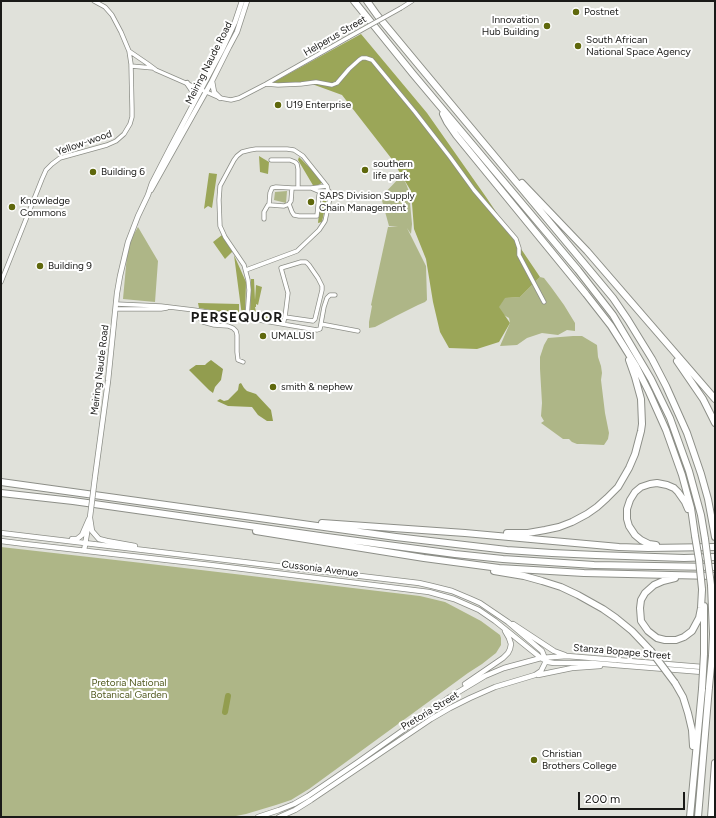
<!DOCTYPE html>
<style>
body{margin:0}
#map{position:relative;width:716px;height:818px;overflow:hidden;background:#e0e1da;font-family:Figtree,sans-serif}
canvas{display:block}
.frame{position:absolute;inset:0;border:2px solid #1a1a18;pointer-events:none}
.scale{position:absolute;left:578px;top:792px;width:107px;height:18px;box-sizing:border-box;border:2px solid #1a1a18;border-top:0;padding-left:5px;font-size:12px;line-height:14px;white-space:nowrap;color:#1a1a18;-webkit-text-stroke:3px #fff;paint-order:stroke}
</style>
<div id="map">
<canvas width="716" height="818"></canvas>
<div class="frame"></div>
<div class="scale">200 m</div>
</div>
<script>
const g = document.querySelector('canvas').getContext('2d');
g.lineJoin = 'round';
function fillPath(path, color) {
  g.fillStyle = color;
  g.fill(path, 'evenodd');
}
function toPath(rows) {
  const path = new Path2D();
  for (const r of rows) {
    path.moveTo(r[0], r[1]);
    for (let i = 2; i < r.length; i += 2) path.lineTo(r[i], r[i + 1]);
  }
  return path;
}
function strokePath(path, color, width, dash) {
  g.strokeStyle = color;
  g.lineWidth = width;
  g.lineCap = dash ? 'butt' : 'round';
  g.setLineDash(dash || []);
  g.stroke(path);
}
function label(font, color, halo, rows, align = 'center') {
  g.font = font + ' Figtree,sans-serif';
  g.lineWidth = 4;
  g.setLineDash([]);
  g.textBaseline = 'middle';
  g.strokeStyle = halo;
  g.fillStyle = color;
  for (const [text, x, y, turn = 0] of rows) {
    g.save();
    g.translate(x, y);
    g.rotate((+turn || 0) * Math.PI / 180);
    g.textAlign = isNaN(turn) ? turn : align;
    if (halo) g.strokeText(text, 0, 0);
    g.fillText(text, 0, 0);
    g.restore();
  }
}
const green = toPath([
 [402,175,407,186,409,192,412,224,411,234,407,228,426,266,427,300,425,302,418,305,396,316,375,327,369,328,369,322,372,306,371,305,388,227,398,227,389,226,381,197],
 [287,191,286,203,274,200,275,192],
 [138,227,158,261,155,302,123,299,128,244],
 [540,277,544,278,551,287,564,305,575,323,575,331,567,330,558,335,542,333,527,338,517,345,500,346,510,323,509,318,502,314,498,307,504,298,520,297],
 [573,336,582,336,597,345,598,357,601,366,602,373,601,380,605,413,609,433,608,439,604,445,582,444,577,444,572,442,569,439,563,439,541,423,544,421,541,416,542,403,540,369,540,357,544,345,548,338],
 [1,547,142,563,420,596,445,602,481,621,500,635,501,638,501,645,496,653,482,664,468,673,309,789,291,800,276,805,246,814,231,817,1,817]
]);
const forest = toPath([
 [361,34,427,113,486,197,540,277,520,297,505,298,499,307,510,323,499,342,477,349,449,348,440,332,433,302,426,259,414,229,411,191,391,158,342,95,312,84,272,83],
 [259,156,269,162,268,174,260,172],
 [299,157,324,182,314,187,298,160],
 [209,173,217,174,212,208,208,206,204,209],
 [327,193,327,198,322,222,318,223,320,203,322,204,324,196,322,194],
 [222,235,233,251,225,259,213,242],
 [234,255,246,282,245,316,242,316],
 [251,279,254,279,255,300,256,285,262,287,258,305,256,304,256,307,255,307,256,312,252,313,276,319,274,321,250,316],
 [198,303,239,304,239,315,199,308]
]);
const water = toPath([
 [211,360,223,369,221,380,215,387,213,393,209,390,189,370,196,365,205,365,207,363],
 [241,383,244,388,247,391,256,394,271,410,273,421,267,421,258,415,252,407,228,406,217,401,220,399,224,401,228,400,238,390,239,384]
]);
const river = toPath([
 [225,712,228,696]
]);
const street = toPath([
 [401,8,412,1],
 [129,51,148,64,156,70,220,98,231,100,239,98,266,84,349,37],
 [131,66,153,68],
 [266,84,278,85,301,84,316,82,332,85,337,83,349,69,359,60,362,58,366,58,372,60,415,112,450,157,474,190,516,239,519,248,519,255,544,302],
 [271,160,290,160,295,162,297,164,298,169,298,188],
 [311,188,318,191,329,191],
 [289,204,292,212,294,215,299,216,317,216,319,195],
 [269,205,270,193,272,188,276,187,292,188],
 [264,219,264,212,268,205,271,205,284,206,289,204,291,201,292,188,311,188,327,186],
 [246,270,297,251,319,230,325,221,330,198,327,186,303,156,294,150,287,149,256,149,250,150,242,152,237,156,234,160,220,186,219,200,220,226,225,237,244,265,248,280,249,290,247,318],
 [1,282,42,179,46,170,52,164,60,158,107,145,116,141,124,134,130,124,132,117,132,109,131,64,129,51,121,32,112,15,105,7,94,1],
 [116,304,161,306,194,310,247,318,317,330,320,329,324,307,327,298,330,295,335,295],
 [116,309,161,309,167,308],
 [195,312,203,322,214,325,228,326,233,328,236,331,237,335,237,352,238,360,243,362],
 [283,324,285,317,313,321,315,319,322,290,322,286,318,278,309,265,306,262,301,262,281,268,288,293,285,317],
 [321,324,358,331]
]);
const secondary = toPath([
 [212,81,214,92,220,98],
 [187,83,193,92,193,103],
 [151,190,212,81,229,47,237,32,247,1],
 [95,477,108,381,117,293,120,276,128,242,138,216,148,195,152,183,170,148,222,50,235,22,242,1],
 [90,518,92,531,99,539,107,541,135,546],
 [1,533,419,583,432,586,452,591,471,599,480,603,508,622,542,651,546,661,541,671,535,675,495,687,470,698,450,708,431,719,311,800,295,810,279,817],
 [72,539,77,539,82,535,89,519],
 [1,541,25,544,211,565,429,592,454,599,479,610,495,621,541,658,548,662,554,663,592,663,616,665],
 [84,551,88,527],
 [513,624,554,651,565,655],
 [615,665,715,673],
 [538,675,572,668,600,666],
 [465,684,503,658,508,653,510,649,511,644,509,638,505,631],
 [258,817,279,810,294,804,308,796,358,762,450,697,485,676,504,668,541,658,567,656,715,668]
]);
const highway = toPath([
 [354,1,413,74,578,270,613,315,651,379,670,418,689,471,701,515,705,539],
 [367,1,377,15,421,68,613,298,628,320,652,359,666,386,687,433,701,474,708,499,715,537],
 [443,114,447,122,456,135,586,294,611,326,623,345,636,366,649,392,666,430,682,475,691,508,695,536],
 [522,183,587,251,715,399],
 [677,361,703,399,715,423],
 [1,482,396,537,507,550,552,553,596,555,684,558,715,557],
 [1,493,73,501,327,537,455,554,503,559,594,565,715,567],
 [322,523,465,533,619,547,648,548,715,547],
 [256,531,424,558,499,568,584,573,715,576],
 [507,533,528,533,545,530,559,527,572,522,587,514,597,507,607,498,618,487,629,468,635,454,641,431,642,424,641,399,635,377,629,360],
 [656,545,649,544,641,540,635,535,629,526,627,519,627,509,630,500,635,492,641,487,650,484,657,483,667,485,674,488,678,492,685,502,688,509],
 [494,571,524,576,542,581,561,587,578,595,603,609,616,618,632,631,651,651],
 [675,578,663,581,654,585,645,593,641,600,640,608,641,621,648,631,657,638,665,640,676,640,684,637,692,631,699,618,701,608,702,590],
 [711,585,713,634,712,656],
 [704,654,704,606],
 [675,683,683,697,688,713,692,730,693,746],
 [690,817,702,689],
 [698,817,709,687],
 [711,817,715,763]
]);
const streetBridge = toPath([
 [349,37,401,8]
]);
const secondaryBridge = toPath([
 [90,517,95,477]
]);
const highwayBridge = toPath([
 [695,536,699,560,702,589],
 [705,539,711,585],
 [651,651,675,683],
 [709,687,712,656],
 [702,689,704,654]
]);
const markers = [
 [576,12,4,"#5f680c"],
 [547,26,4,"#5f680c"],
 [578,46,4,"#5f680c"],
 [278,105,4,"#5f680c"],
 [365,170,4,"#5f680c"],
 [93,172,4,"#5f680c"],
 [311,202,4,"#5f680c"],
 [12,207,4,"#5f680c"],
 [40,266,4,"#5f680c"],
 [263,336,4,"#5f680c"],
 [273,387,4,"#5f680c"],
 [534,760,4,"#5f680c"]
];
const poiNames = [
 ["Postnet",584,12],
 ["Innovation",539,20,"right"],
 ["Hub Building",539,32,"right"],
 ["South African",586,40],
 ["National Space Agency",586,52],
 ["U19 Enterprise",286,105],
 ["southern",373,164],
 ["life park",373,176],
 ["Building 6",101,172],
 ["SAPS Division Supply",319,196],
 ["Chain Management",319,208],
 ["Knowledge",20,201],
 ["Commons",20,213],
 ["Building 9",48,266],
 ["UMALUSI",271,336],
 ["smith & nephew",281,387],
 ["Christian",542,754],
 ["Brothers College",542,766]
];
const streetNames = [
 ["Helperus Street",335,36,-30],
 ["Meiring Naude Road",209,63,-63],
 ["Yellow-wood",84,143,-19],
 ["Meiring Naude Road",100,370,-83],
 ["Cussonia Avenue",320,569,7],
 ["Stanza Bopape Street",622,652,5],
 ["Pretoria Street",430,711,-31]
];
const parkNames = [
 ["Pretoria National",129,683],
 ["Botanical Garden",129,695]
];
const districtNames = [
 ["PERSEQUOR",237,318]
];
fillPath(green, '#aeb687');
fillPath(forest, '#9ba658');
fillPath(water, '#929d4f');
strokePath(river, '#929d4f', 6);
strokePath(street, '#8d8f88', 5);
strokePath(secondary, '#8d8f88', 6);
strokePath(highway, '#8d8f88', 8);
strokePath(street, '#fff', 3.5);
strokePath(secondary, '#fff', 4.5);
strokePath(highway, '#fff', 6);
strokePath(streetBridge, '#8d8f88', 5, []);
strokePath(secondaryBridge, '#8d8f88', 6, []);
strokePath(highwayBridge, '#8d8f88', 8, []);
strokePath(streetBridge, '#fff', 3.5);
strokePath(secondaryBridge, '#fff', 4.5);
strokePath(highwayBridge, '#fff', 6);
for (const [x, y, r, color] of markers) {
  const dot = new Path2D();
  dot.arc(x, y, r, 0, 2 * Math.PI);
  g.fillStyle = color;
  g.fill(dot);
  strokePath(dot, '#fff', 1.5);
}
label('10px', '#1a1a18', '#fff', poiNames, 'left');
label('10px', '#1a1a18', '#fff', streetNames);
label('10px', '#535b21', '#fff', parkNames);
g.letterSpacing = '1px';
label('bold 14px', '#1a1a18', '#fff', districtNames);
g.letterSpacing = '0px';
</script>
